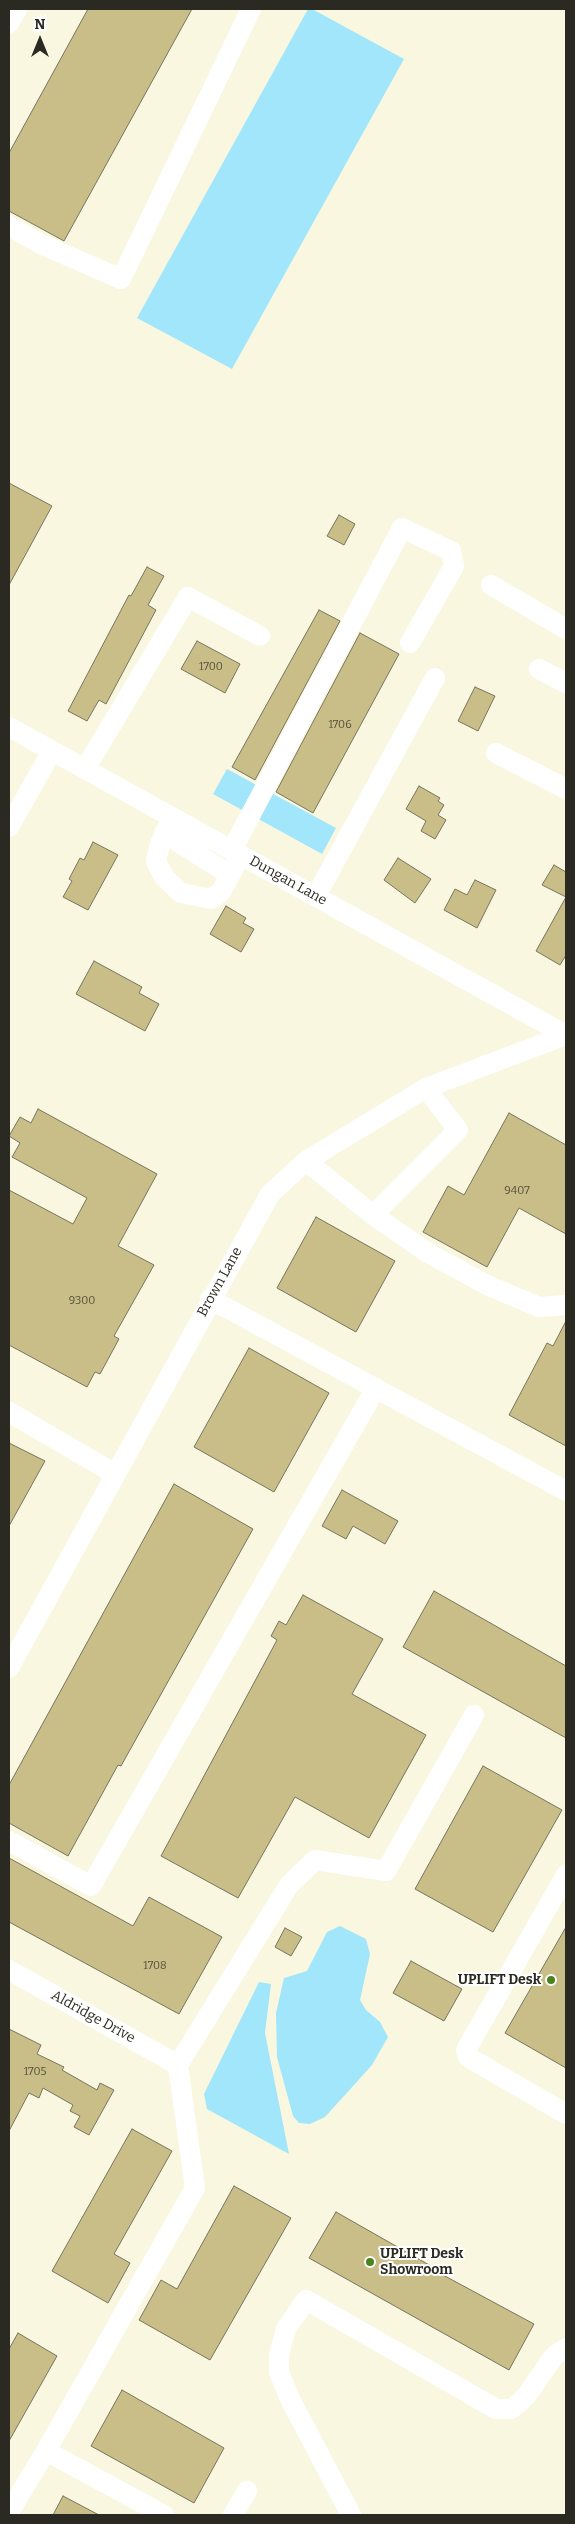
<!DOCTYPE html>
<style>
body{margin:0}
#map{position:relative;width:575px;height:2524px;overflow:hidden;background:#faf7e1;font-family:Bitter,serif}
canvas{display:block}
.frame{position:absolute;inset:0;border:10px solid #2b2a22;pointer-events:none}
.north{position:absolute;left:15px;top:15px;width:50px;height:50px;-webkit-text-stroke:4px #fff;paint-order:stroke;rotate:0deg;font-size:14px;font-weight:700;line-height:20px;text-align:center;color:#2b2a22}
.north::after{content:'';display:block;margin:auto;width:18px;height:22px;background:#2b2a22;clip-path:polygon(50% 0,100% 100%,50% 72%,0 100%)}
</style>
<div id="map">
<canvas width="575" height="2524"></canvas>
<div class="frame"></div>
<div class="north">N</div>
</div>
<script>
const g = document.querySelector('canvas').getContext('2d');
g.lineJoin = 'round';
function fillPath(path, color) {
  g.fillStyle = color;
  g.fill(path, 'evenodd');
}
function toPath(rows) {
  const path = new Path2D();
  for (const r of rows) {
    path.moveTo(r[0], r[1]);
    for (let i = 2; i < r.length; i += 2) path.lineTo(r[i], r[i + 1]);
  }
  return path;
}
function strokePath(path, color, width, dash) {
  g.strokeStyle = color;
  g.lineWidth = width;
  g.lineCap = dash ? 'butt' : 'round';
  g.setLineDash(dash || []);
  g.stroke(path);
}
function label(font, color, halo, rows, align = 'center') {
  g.font = font + ' Bitter,serif';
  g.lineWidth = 4;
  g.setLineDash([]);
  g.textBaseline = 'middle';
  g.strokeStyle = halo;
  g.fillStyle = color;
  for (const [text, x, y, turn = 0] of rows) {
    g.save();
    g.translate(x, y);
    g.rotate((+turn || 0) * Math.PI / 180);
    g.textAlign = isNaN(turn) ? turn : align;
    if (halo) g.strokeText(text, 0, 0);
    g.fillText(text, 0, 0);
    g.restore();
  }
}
const water = toPath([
 [308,9,312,9,404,59,232,369,137,318],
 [227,769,336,828,322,854,213,794],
 [340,1926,366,1939,370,1954,360,2000,366,2010,380,2022,388,2037,372,2065,325,2117,310,2124,299,2123,293,2116,277,2057,276,2013,284,1978,307,1971,327,1932],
 [259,1982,271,1984,265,2033,289,2154,207,2109,204,2094]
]);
const building = toPath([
 [88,9,192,9,64,241,9,211,9,153,88,9],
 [9,483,52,506,9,585,9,483],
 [339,515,355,524,344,545,327,536,339,515],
 [147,567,164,576,148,605,156,610,106,704,99,700,87,721,68,711,129,595,131,596,147,567],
 [319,610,340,621,255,780,232,767,319,610],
 [360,633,399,654,313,813,276,792,360,633],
 [197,641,240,664,225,693,181,669,197,641],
 [475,687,495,696,478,731,458,721,475,687],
 [419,786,440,798,438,801,444,805,438,815,446,820,435,839,421,831,426,821,406,809,419,786],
 [93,842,118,855,88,910,63,897,72,881,69,879,80,858,84,860,93,842],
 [398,858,431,879,415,903,384,880,398,858],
 [554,865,566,872,566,955,560,965,536,951,566,897,542,885,554,865],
 [475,880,496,890,477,928,444,910,455,889,467,895,475,880],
 [226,906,246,918,243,923,254,929,241,952,210,934,226,906],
 [94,961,142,987,139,993,159,1004,145,1031,76,994,94,961],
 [38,1109,157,1174,118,1246,154,1265,114,1336,119,1339,100,1374,95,1372,87,1387,9,1345,9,1190,73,1224,87,1198,12,1157,20,1143,9,1136,20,1117,31,1123,38,1109],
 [509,1113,566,1145,566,1234,519,1208,487,1267,423,1232,448,1186,464,1195,509,1113],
 [316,1217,395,1261,356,1332,277,1288,316,1217],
 [566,1321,566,1446,509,1415,547,1343,553,1346,566,1321],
 [249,1348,329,1393,274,1492,194,1447,249,1348],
 [9,1443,45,1461,9,1526,9,1443],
 [174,1484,253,1529,121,1766,118,1765,68,1856,9,1823,9,1785,174,1484],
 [342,1490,398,1521,385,1544,353,1526,346,1539,322,1526,342,1490],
 [434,1591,566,1666,566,1738,403,1647,434,1591],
 [303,1595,383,1639,352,1694,426,1735,369,1838,295,1797,238,1898,161,1856,277,1640,271,1636,279,1621,286,1625,303,1595],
 [483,1766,562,1810,493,1932,415,1889,483,1766],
 [9,1858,133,1926,149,1897,222,1937,179,2014,9,1922,9,1858],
 [566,1927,566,2068,505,2033,566,1927],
 [285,1928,302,1937,291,1956,275,1947,285,1928],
 [411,1961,462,1989,444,2021,393,1993,411,1961],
 [9,2029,41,2045,37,2054,64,2067,62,2070,97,2090,100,2083,114,2090,89,2135,74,2127,80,2116,70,2111,73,2105,43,2088,39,2098,29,2093,9,2131,9,2029],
 [132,2129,172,2151,114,2254,130,2263,108,2303,52,2271,132,2129],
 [234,2186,291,2218,210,2360,139,2320,161,2280,177,2289,234,2186],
 [336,2212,431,2266,430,2268,534,2324,509,2370,309,2258,336,2212],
 [18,2333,57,2356,9,2441,9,2349,18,2333],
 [122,2390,224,2448,194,2503,91,2446,122,2390],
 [63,2496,99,2515,53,2515,63,2496]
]);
const minor = toPath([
 [9,23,17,9],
 [9,226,41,244,121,279,251,9],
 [491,585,566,629],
 [539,669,566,683],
 [9,727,566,1035],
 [496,753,566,789],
 [85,769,188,597,260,636],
 [172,817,160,844,156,861,164,877,181,893,211,899,221,892,241,855],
 [9,827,52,751],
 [164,833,230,875],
 [232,850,402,528,451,551,454,566,410,643],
 [316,896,435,678],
 [306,1161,373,1215,428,1253,489,1286,539,1307,566,1305],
 [373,1215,458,1130,426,1088],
 [210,1299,566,1491],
 [9,1412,115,1474],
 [9,1668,270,1194,306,1161,426,1088,566,1035],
 [9,1841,91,1886,376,1388],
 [566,1875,466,2050,468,2057,566,2114],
 [9,1970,178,2065],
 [46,2451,164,2515],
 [9,2512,46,2451,195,2188,178,2065,289,1885,315,1860,386,1871,474,1715],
 [233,2515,247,2491],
 [351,2515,289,2397,279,2372,279,2355,286,2329,306,2300,496,2409,511,2409,519,2403,527,2395,554,2356,566,2348]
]);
const markers = [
 [551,1980,5,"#4b831e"],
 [370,2262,5,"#4b831e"]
];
const numberNames = [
 ["1700",211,667],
 ["1706",340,725],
 ["9407",517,1191],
 ["9300",82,1301],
 ["1708",155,1966],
 ["1705",35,2072]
];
const streetNames = [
 ["Dungan Lane",288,881,29],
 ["Brown Lane",220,1282,-61],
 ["Aldridge Drive",93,2017,29]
];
const poiNames = [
 ["UPLIFT Desk",541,1980],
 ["UPLIFT Desk",380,2254,"left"],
 ["Showroom",380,2270,"left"]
];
fillPath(water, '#a1e6fa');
fillPath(building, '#c9be87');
strokePath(building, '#777461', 1);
strokePath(minor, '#fff', 20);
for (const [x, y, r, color] of markers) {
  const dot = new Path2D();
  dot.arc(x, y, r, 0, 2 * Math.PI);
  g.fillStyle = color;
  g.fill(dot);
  strokePath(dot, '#fff', 2);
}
label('11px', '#524f3b', null, numberNames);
label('14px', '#2b2a22', '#fff', streetNames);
label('bold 14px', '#2b2a22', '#fff', poiNames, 'right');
</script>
